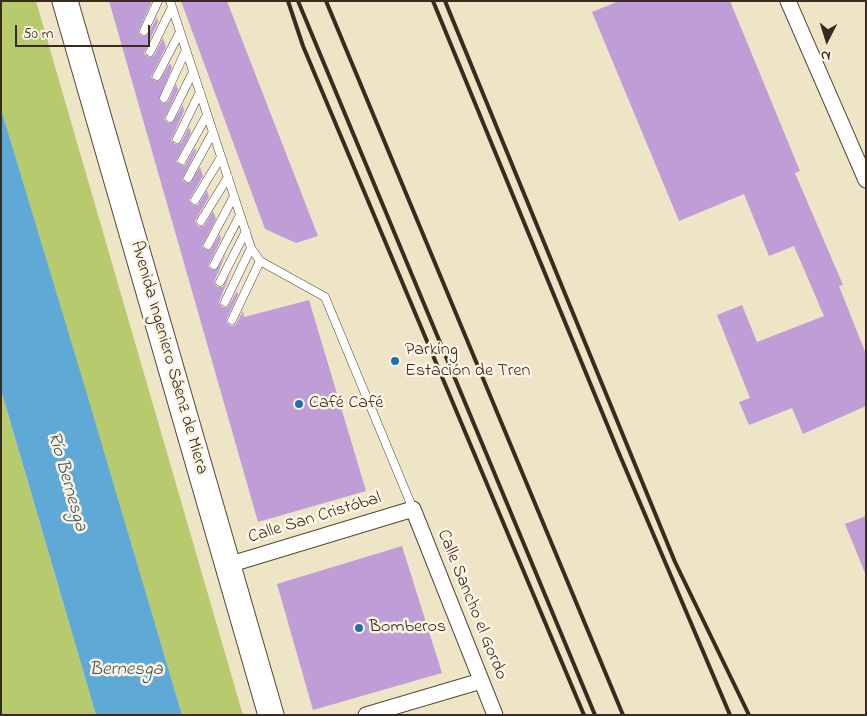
<!DOCTYPE html>
<meta charset="utf-8">
<style>
body{margin:0}
#map{position:relative;width:867px;height:716px;overflow:hidden;background:#eee5c7;font-family:"Indie Flower",sans-serif}
canvas{display:block}
.frame{position:absolute;inset:0;border:2px solid #3b2a1e;pointer-events:none}
.north{position:absolute;left:802px;top:15px;width:50px;height:50px;-webkit-text-stroke:4px #fcf5e5;paint-order:stroke;rotate:185deg;font-size:14px;font-weight:700;line-height:20px;text-align:center;color:#3b2a1e}
.north::after{content:'';display:block;margin:auto;width:18px;height:22px;background:#3b2a1e;clip-path:polygon(50% 0,100% 100%,50% 72%,0 100%)}
.scale{position:absolute;left:15px;top:25px;width:135px;height:22px;box-sizing:border-box;border:2px solid #3b2a1e;border-top:0;padding-left:6px;font-size:15px;line-height:18px;white-space:nowrap;color:#3b2a1e;-webkit-text-stroke:4px #fcf5e5;paint-order:stroke}
</style>
<div id="map">
<canvas width="867" height="716"></canvas>
<div class="frame"></div>
<div class="north">N</div>
<div class="scale">50 m</div>
</div>
<script>
const g = document.querySelector('canvas').getContext('2d');
g.lineJoin = 'round';
function fillPath(path, color) {
  g.fillStyle = color;
  g.fill(path, 'evenodd');
}
function toPath(rows) {
  const path = new Path2D();
  for (const r of rows) {
    path.moveTo(r[0], r[1]);
    for (let i = 2; i < r.length; i += 2) path.lineTo(r[i], r[i + 1]);
  }
  return path;
}
function strokePath(path, color, width, dash) {
  g.strokeStyle = color;
  g.lineWidth = width;
  g.lineCap = dash ? 'butt' : 'round';
  g.setLineDash(dash || []);
  g.stroke(path);
}
function label(font, color, halo, rows, align = 'center') {
  g.font = font + ' "Indie Flower",sans-serif';
  g.lineWidth = 5;
  g.setLineDash([]);
  g.textBaseline = 'middle';
  g.strokeStyle = halo;
  g.fillStyle = color;
  for (const [text, x, y, turn = 0] of rows) {
    g.save();
    g.translate(x, y);
    g.rotate((+turn || 0) * Math.PI / 180);
    g.textAlign = isNaN(turn) ? turn : align;
    if (halo) g.strokeText(text, 0, 0);
    g.fillText(text, 0, 0);
    g.restore();
  }
}
const green = toPath([
 [1,1,36,1,243,715,182,715,1,109],
 [1,390,9,418,96,715,1,715]
]);
const water = toPath([
 [1,109,80,371,182,715,96,715,1,390]
]);
const building = toPath([
 [109,1,152,1,138,32,142,36,148,35,157,17,158,22,144,53,148,57,154,56,163,38,166,47,151,77,155,81,160,80,170,63,172,68,159,99,162,103,168,102,176,84,178,90,164,119,168,123,173,122,183,105,184,111,171,140,175,144,181,143,189,127,191,133,176,161,180,165,185,165,195,148,196,152,182,179,186,183,191,182,200,167,203,176,189,200,193,205,198,205,207,190,209,197,195,221,198,226,204,226,213,211,216,219,202,246,206,250,211,249,220,234,221,239,208,266,212,270,217,269,226,254,214,282,217,287,223,287,231,272,219,302,222,307,228,307,237,291,238,295,227,318,227,323,232,326,236,324,243,311,244,317,309,300,366,491,258,522],
 [181,1,227,1,318,236,296,243,265,229],
 [619,1,730,1,800,171,795,173,843,285,839,286,866,354,866,406,803,434,792,408,749,425,739,402,750,398,717,315,742,305,757,342,824,316,794,246,769,256,744,194,679,221,592,12],
 [866,516,866,573,865,573,845,524],
 [402,546,442,673,313,710,277,584]
]);
const lane = toPath([
 [170,1,251,248,260,261,325,297,413,509],
 [144,31,158,1],
 [150,52,172,7],
 [157,76,180,32],
 [164,98,186,50],
 [170,118,193,72],
 [177,139,200,92],
 [182,160,207,115],
 [188,178,213,132],
 [195,200,221,157],
 [201,221,228,177],
 [208,245,234,196],
 [214,265,240,215],
 [220,282,246,231],
 [225,302,251,248],
 [232,320,260,261]
]);
const street = toPath([
 [788,1,866,180],
 [228,565,413,509,495,715],
 [366,715,481,681]
]);
const primary = toPath([
 [65,1,271,715]
]);
const rail = toPath([
 [288,1,303,46,584,715],
 [298,1,595,715],
 [326,1,623,715],
 [433,1,618,451,730,715],
 [445,1,675,562,749,715]
]);
const markers = [
 [395,361,5,"#1f6fb2"],
 [299,404,5,"#1f6fb2"],
 [359,628,5,"#1f6fb2"]
];
const poiNames = [
 ["Parking",405,351],
 ["Estación de Tren",405,372],
 ["Café Café",309,404],
 ["Bomberos",369,628]
];
const streetNames = [
 ["Avenida Ingeniero Sáenz de Miera",168,358,74],
 ["Calle San Cristóbal",315,519,-17],
 ["Calle Sancho el Gordo",471,605,68]
];
const waterNames = [
 ["Río Bernesga",66,482,74],
 ["Bernesga",126,671]
];
fillPath(green, '#b8ca6e');
fillPath(water, '#5fa9d7');
fillPath(building, '#bf9ed8');
strokePath(lane, '#564637', 9);
strokePath(street, '#564637', 17);
strokePath(primary, '#564637', 27);
strokePath(lane, '#fff', 8);
strokePath(street, '#fff', 15);
strokePath(primary, '#fff', 25);
strokePath(rail, '#3b2a1e', 4);
for (const [x, y, r, color] of markers) {
  const dot = new Path2D();
  dot.arc(x, y, r, 0, 2 * Math.PI);
  g.fillStyle = color;
  g.fill(dot);
  strokePath(dot, '#fcf5e5', 2);
}
label('18px', '#3b2a1e', '#fcf5e5', poiNames, 'left');
label('18px', '#3b2a1e', '#fcf5e5', streetNames);
label('italic 19px', '#48565f', '#fcf5e5', waterNames);
</script>
